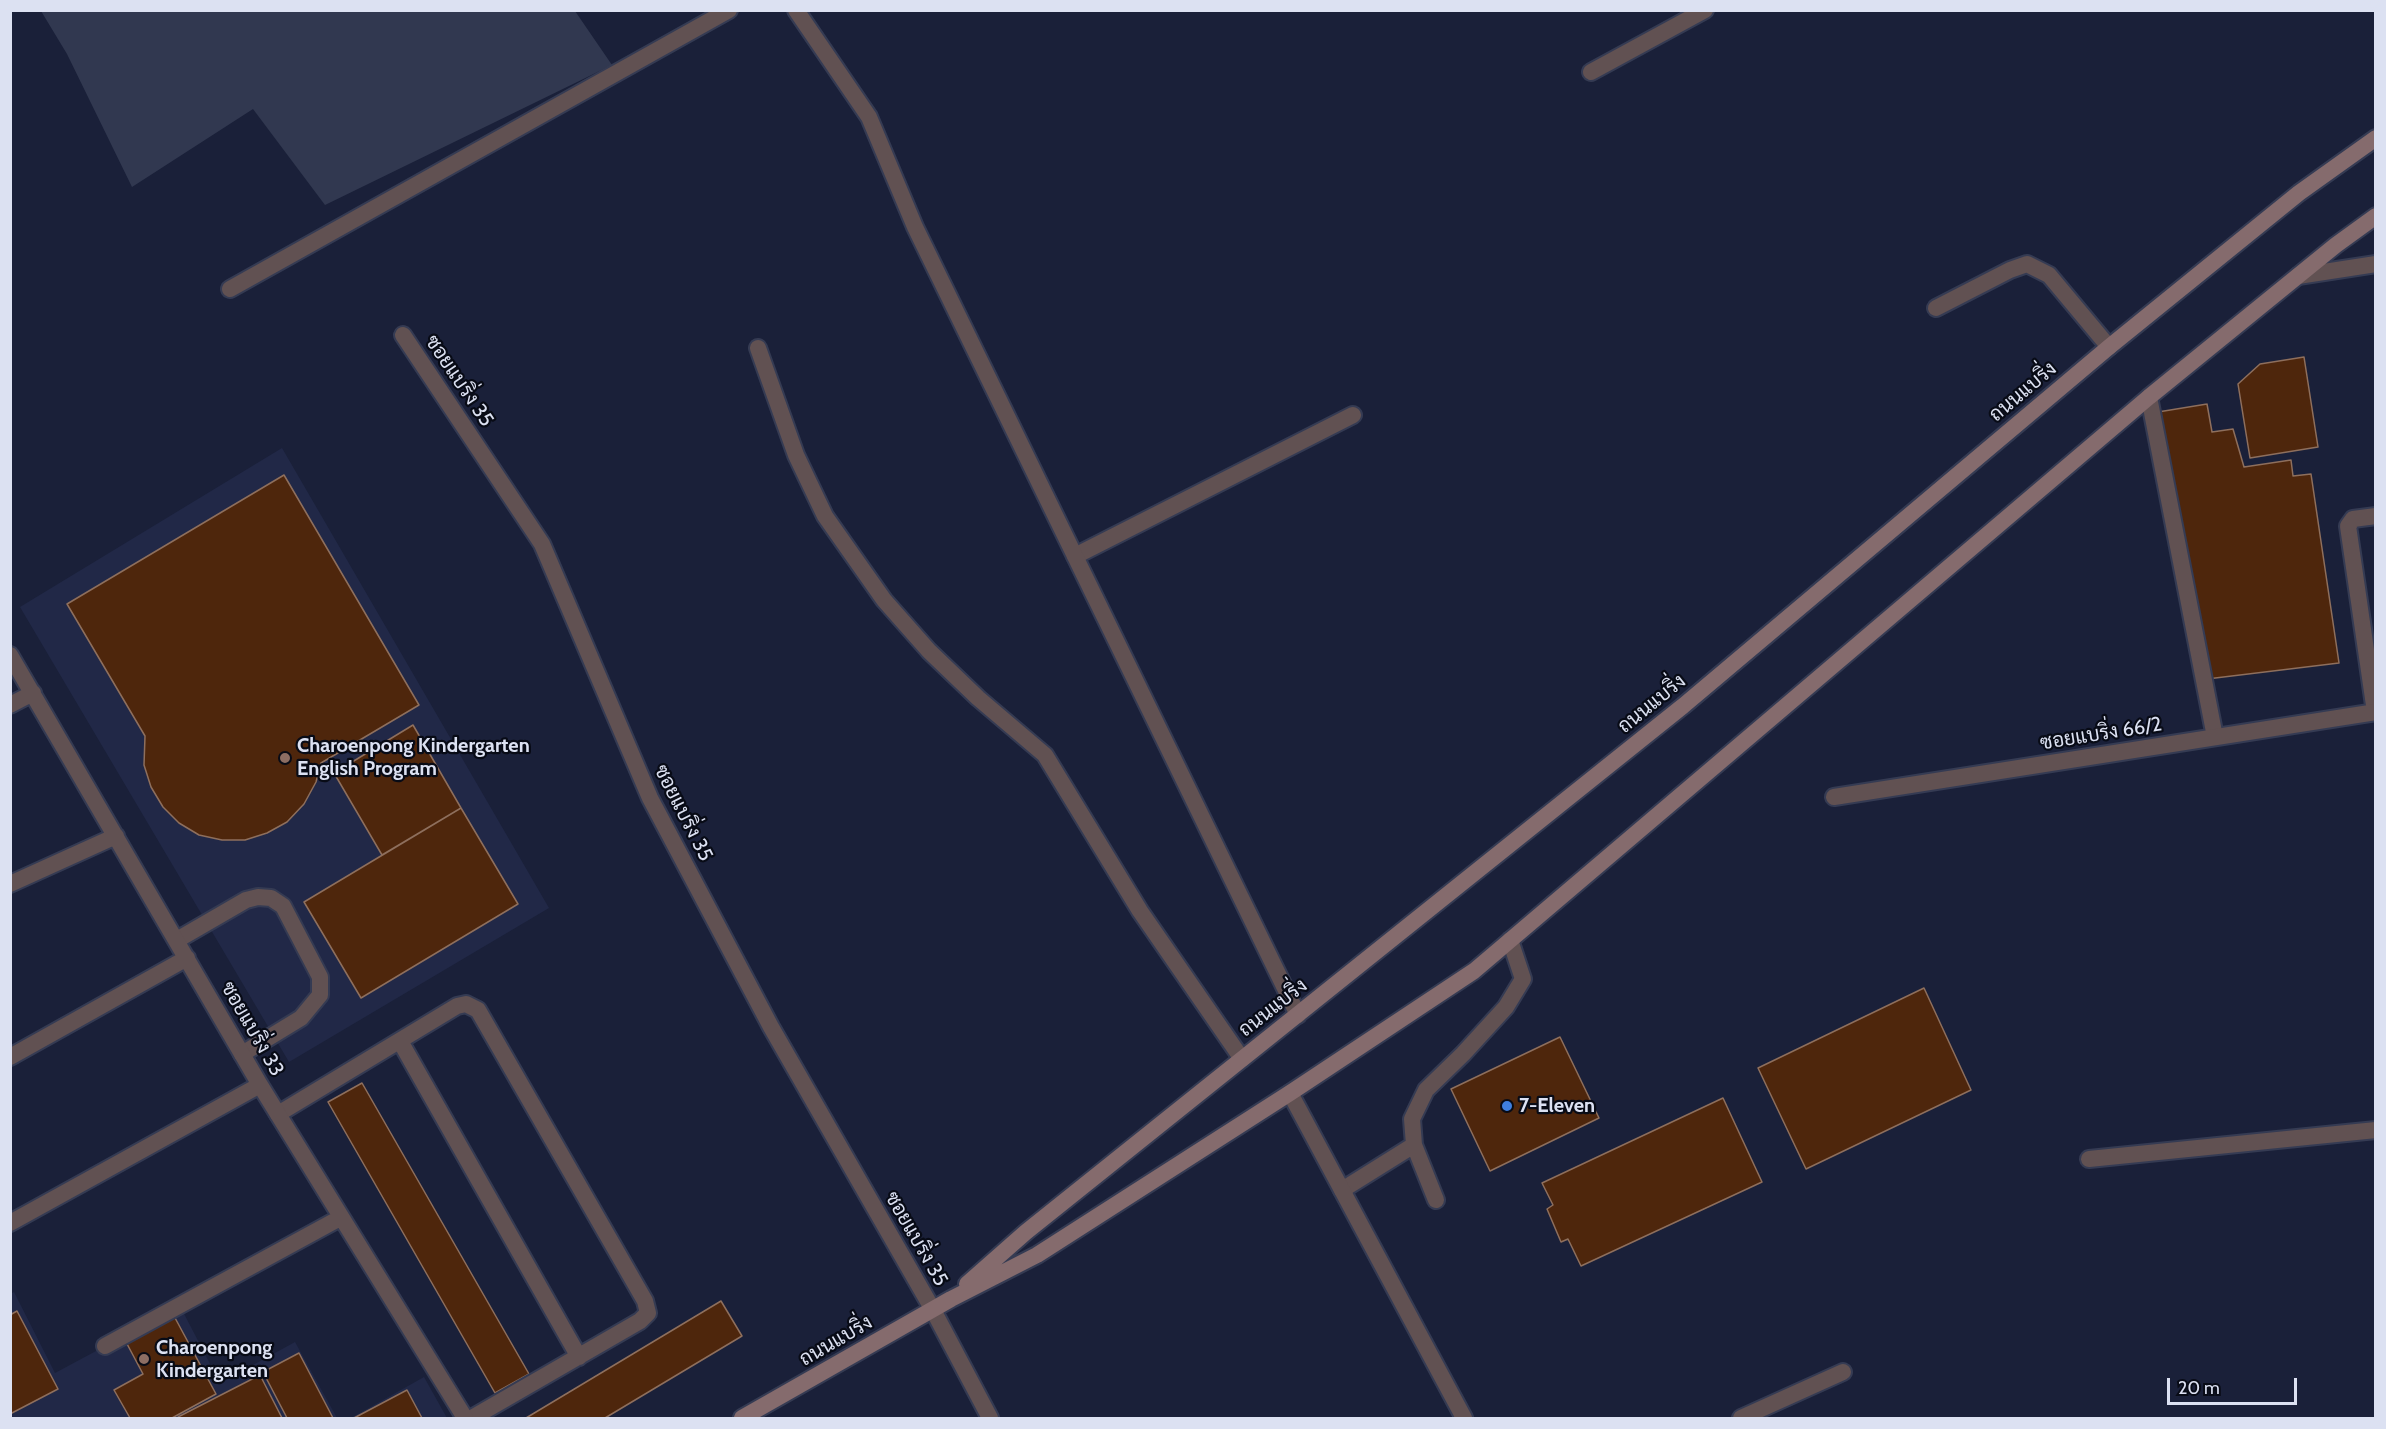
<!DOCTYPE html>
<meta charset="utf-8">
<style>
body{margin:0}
#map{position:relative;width:2386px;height:1429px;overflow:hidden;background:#1a2039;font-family:Cabin,sans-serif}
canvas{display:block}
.frame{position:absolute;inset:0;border:12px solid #dce1f2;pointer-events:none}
.scale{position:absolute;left:2167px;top:1378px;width:130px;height:27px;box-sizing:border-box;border:3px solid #dce1f2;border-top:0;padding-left:8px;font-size:18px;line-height:21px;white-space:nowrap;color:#dce1f2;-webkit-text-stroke:4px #080b16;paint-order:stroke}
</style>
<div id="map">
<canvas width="2386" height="1429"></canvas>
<div class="frame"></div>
<div class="scale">20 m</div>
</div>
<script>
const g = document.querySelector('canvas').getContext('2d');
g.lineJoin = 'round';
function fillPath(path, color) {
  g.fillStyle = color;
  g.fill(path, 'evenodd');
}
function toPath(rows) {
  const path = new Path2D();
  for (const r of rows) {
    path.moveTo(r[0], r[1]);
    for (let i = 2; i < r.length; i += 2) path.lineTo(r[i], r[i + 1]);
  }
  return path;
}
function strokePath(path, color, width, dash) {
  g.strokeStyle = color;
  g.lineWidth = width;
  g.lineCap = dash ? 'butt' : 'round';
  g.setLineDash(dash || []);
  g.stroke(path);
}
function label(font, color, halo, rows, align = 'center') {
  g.font = font + ' Cabin,Sarabun,sans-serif';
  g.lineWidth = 4.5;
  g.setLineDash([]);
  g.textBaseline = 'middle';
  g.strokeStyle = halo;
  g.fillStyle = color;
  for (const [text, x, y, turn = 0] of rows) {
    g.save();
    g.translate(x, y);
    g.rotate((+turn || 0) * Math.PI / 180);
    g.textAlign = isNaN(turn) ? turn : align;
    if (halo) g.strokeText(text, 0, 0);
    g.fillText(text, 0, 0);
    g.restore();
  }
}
const built = toPath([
 [282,448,549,908,289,1062,20,607],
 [14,1292,55,1373,180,1306,220,1383,295,1342,337,1418,11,1418,10,1294],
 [424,1377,447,1418,351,1418]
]);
const green = toPath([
 [41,11,575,11,612,65,325,205,253,109,132,187,67,54]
]);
const building = toPath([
 [2304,357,2318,447,2250,458,2238,384,2260,364,2304,357],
 [2207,404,2212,432,2233,429,2244,467,2291,460,2293,476,2311,474,2339,663,2207,679,2158,412,2207,404],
 [284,475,419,705,321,763,316,782,304,804,287,822,267,833,245,840,222,840,199,835,179,823,163,807,151,787,144,765,145,736,67,604,284,475],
 [413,725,461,808,382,855,334,773,413,725],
 [461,808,518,904,361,998,304,902,461,808],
 [1924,988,1971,1090,1806,1169,1758,1068,1924,988],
 [1560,1037,1599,1118,1490,1171,1451,1089,1560,1037],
 [362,1083,529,1374,495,1393,328,1102,362,1083],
 [1723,1098,1762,1182,1581,1266,1568,1239,1561,1242,1547,1209,1553,1205,1542,1183,1723,1098],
 [721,1301,742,1336,605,1418,526,1418,721,1301],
 [17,1311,58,1389,10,1414,10,1315,17,1311],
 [174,1316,216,1394,172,1418,130,1418,114,1390,143,1374,126,1342,174,1316],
 [299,1353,333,1418,287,1418,263,1372,299,1353],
 [260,1375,282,1418,179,1418,178,1417,260,1375],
 [407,1390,422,1418,354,1418,407,1390]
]);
const service = toPath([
 [1936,308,2010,270,2027,264,2049,275,2109,347],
 [758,348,796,455,825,516,884,600,929,651,978,698,1045,755,1140,911,1242,1059],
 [2149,397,2215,737],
 [1075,556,1353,415],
 [2375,712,2348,526,2353,519,2376,516],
 [177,940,246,900,258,897,271,898,283,906,320,977,320,995,301,1018,242,1054],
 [400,1041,579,1357],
 [278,1114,457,1006,466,1004,478,1010,645,1301,648,1313,640,1321,472,1418],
 [1342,1190,1414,1145],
 [1436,1200,1414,1145,1412,1119,1426,1090,1463,1054,1506,1007,1523,979,1510,940],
 [1741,1418,1843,1372]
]);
const minor = toPath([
 [796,10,869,117,915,227,1298,1015],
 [1591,72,1705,10],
 [2298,276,2376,264],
 [230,289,729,10],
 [403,335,542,544,650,798,771,1027,933,1310,990,1418],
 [10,655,260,1085,465,1418],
 [10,705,33,693],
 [1834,797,2376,712],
 [10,884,116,836],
 [10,1057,187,958],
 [1290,1093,1464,1418],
 [2089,1159,2376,1130],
 [10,1223,260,1085],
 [105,1346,340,1218]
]);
const secondary = toPath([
 [967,1284,1026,1232,1683,706,2109,347,2299,193,2376,138],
 [742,1418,951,1299,1037,1255,1290,1093,1474,971,2149,397,2336,245,2376,216]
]);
const markers = [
 [285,758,6,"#8d6e63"],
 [1507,1106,6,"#3f7fe0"],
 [144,1359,6,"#8d6e63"]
];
const streetNames = [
 ["ซอยแบริ่ง 35",459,381,56],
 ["ถนนแบริ่ง",2023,392,-40],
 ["ถนนแบริ่ง",1652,704,-39],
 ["ซอยแบริ่ง 66/2",2101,734,-9],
 ["ซอยแบริ่ง 35",683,813,63],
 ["ถนนแบริ่ง",1273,1008,-38],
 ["ซอยแบริ่ง 33",252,1029,60],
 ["ซอยแบริ่ง 35",916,1239,60],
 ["ถนนแบริ่ง",836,1341,-30]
];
const poiNames = [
 ["Charoenpong Kindergarten",297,746],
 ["English Program",297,769],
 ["7-Eleven",1519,1106],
 ["Charoenpong",156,1348],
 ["Kindergarten",156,1371]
];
fillPath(built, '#212847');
fillPath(green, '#313850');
fillPath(building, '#4e260c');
strokePath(building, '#8e6f5d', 1.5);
strokePath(service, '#353b53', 20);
strokePath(minor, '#353b53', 20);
strokePath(secondary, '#353b53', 20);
strokePath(service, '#615152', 16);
strokePath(minor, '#615152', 16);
strokePath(secondary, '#856b6d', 16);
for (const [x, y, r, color] of markers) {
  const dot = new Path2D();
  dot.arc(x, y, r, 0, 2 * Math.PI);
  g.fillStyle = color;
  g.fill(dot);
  strokePath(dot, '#080b16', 2);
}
label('20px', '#dce1f2', '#080b16', streetNames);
label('bold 20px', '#dce1f2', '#080b16', poiNames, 'left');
</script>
